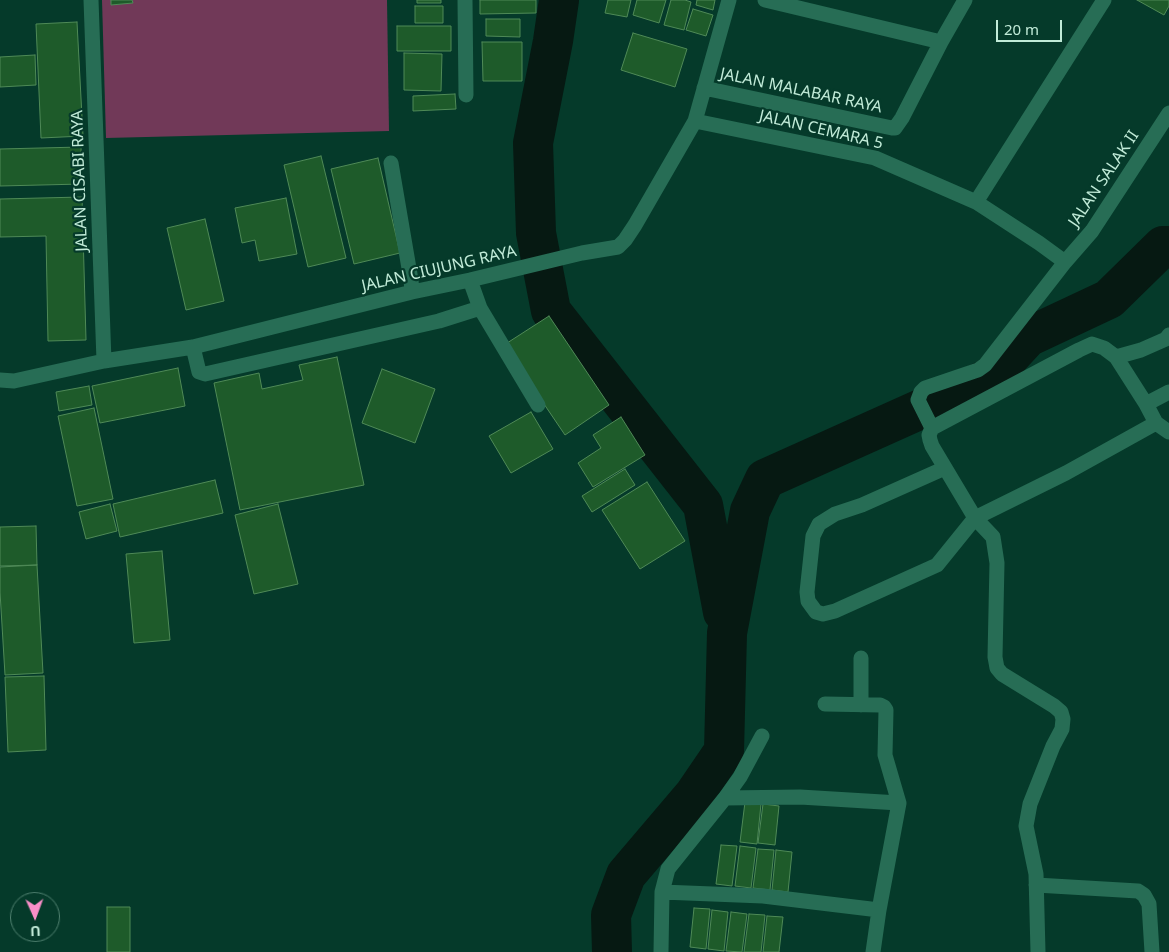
<!DOCTYPE html>
<style>
body{margin:0}
#map{position:relative;width:1169px;height:952px;overflow:hidden;background:#053a2a;font-family:"Noto Sans",sans-serif}
canvas{display:block}
.north{position:absolute;left:10px;top:892px;width:50px;height:50px;box-sizing:border-box;background:#053a2a;border:1px solid #508170;border-radius:50%;rotate:178deg;font-size:14px;font-weight:700;line-height:20px;text-align:center;color:#c1ebd8}
.north::after{content:'';display:block;margin:auto;width:18px;height:22px;background:#f98fc9;clip-path:polygon(50% 0,100% 100%,50% 72%,0 100%)}
.scale{position:absolute;left:996px;top:20px;width:66px;height:22px;box-sizing:border-box;border:2px solid #c1ebd8;border-top:0;padding-left:6px;font-size:15px;line-height:18px;white-space:nowrap;color:#c1ebd8;-webkit-text-stroke:4px #053a2a;paint-order:stroke}
</style>
<div id="map">
<canvas width="1169" height="952"></canvas>
<div class="north">U</div>
<div class="scale">20 m</div>
</div>
<script>
const g = document.querySelector('canvas').getContext('2d');
g.lineJoin = 'round';
function fillPath(path, color) {
  g.fillStyle = color;
  g.fill(path, 'evenodd');
}
function toPath(rows) {
  const path = new Path2D();
  for (const r of rows) {
    path.moveTo(r[0], r[1]);
    for (let i = 2; i < r.length; i += 2) path.lineTo(r[i], r[i + 1]);
  }
  return path;
}
function strokePath(path, color, width, dash) {
  g.strokeStyle = color;
  g.lineWidth = width;
  g.lineCap = dash ? 'butt' : 'round';
  g.setLineDash(dash || []);
  g.stroke(path);
}
function label(font, color, halo, rows, align = 'center') {
  g.font = font + ' "Noto Sans",sans-serif';
  g.lineWidth = 4.5;
  g.setLineDash([]);
  g.textBaseline = 'middle';
  g.strokeStyle = halo;
  g.fillStyle = color;
  for (const [text, x, y, turn = 0] of rows) {
    g.save();
    g.translate(x, y);
    g.rotate((+turn || 0) * Math.PI / 180);
    g.textAlign = isNaN(turn) ? turn : align;
    if (halo) g.strokeText(text, 0, 0);
    g.fillText(text, 0, 0);
    g.restore();
  }
}
const green = toPath([
 [102,0,387,0,389,131,106,138]
]);
const river = toPath([
 [559,0,553,41,533,143,536,233,551,311,703,505,723,612],
 [612,952,611,915,626,875,694,795,724,751,727,633,750,511,765,479,990,378,1028,337,1109,299,1163,246,1169,246]
]);
const building = toPath([
 [111,0,132,0,133,3,111,5,111,0],
 [417,0,441,0,441,3,417,3,417,0],
 [480,0,536,0,536,13,480,14,480,0],
 [608,0,631,0,627,17,605,13,608,0],
 [637,0,666,0,659,23,633,15,637,0],
 [671,0,685,0,691,2,684,30,664,25,671,0],
 [697,0,715,0,713,10,696,5,697,0],
 [1137,0,1169,0,1169,6,1164,15,1137,0],
 [415,6,443,6,443,23,415,23,415,6],
 [693,9,713,15,706,36,686,30,693,9],
 [486,19,520,19,520,37,486,36,486,19],
 [77,22,83,136,41,138,36,24,77,22],
 [397,26,451,26,451,51,397,51,397,26],
 [633,33,687,49,675,87,621,70,633,33],
 [482,42,522,42,522,81,483,81,482,42],
 [404,53,442,54,441,91,404,90,404,53],
 [35,55,36,85,0,87,0,57,35,55],
 [455,94,456,109,413,111,413,96,455,94],
 [81,147,82,184,0,186,0,149,81,147],
 [321,156,346,258,308,267,284,165,321,156],
 [378,158,400,253,354,264,331,169,378,158],
 [82,197,86,340,48,341,46,236,0,237,0,199,82,197],
 [286,198,297,254,259,261,255,240,242,243,235,208,286,198],
 [205,219,224,301,186,310,167,228,205,219],
 [549,316,609,405,565,435,504,345,549,316],
 [337,357,364,485,240,510,214,383,259,373,262,389,303,380,299,365,337,357],
 [178,368,185,406,100,423,92,386,178,368],
 [382,369,435,389,415,443,362,423,382,369],
 [89,386,92,405,59,411,56,392,89,386],
 [94,408,113,499,77,506,58,416,94,408],
 [531,412,553,449,511,473,489,436,531,412],
 [621,417,645,455,593,487,578,463,601,448,593,435,621,417],
 [625,469,635,485,592,512,582,496,625,469],
 [215,480,223,513,120,537,113,504,215,480],
 [647,482,685,541,640,569,602,510,647,482],
 [110,504,117,531,86,539,79,512,110,504],
 [278,504,298,584,254,594,235,515,278,504],
 [36,526,37,565,0,566,0,527,36,526],
 [162,551,170,640,134,643,126,554,162,551],
 [37,565,43,673,5,675,0,592,0,567,37,565],
 [44,676,46,750,8,752,5,677,44,676],
 [745,802,761,804,757,844,740,842,745,802],
 [763,804,779,806,775,845,758,843,763,804],
 [721,845,737,846,732,886,716,884,721,845],
 [740,846,756,848,751,888,735,886,740,846],
 [758,849,774,850,770,890,753,888,758,849],
 [776,850,792,852,788,892,772,890,776,850],
 [107,907,130,907,130,952,107,952,107,907],
 [694,908,710,909,706,949,690,947,694,908],
 [712,910,728,912,724,951,708,949,712,910],
 [731,912,747,914,742,952,726,951,731,912],
 [749,914,765,915,761,952,744,952,749,914],
 [767,916,783,917,779,952,763,952,767,916]
]);
const street = toPath([
 [91,0,104,361],
 [465,0,466,95],
 [765,0,941,42],
 [704,88,892,128,895,128,902,118,941,42,965,0],
 [695,121,875,158,976,202,1039,243,1065,262,985,365,978,370,925,388,921,392,918,400,932,428],
 [391,163,411,280,412,292],
 [976,202,1104,0],
 [1065,262,1092,231,1169,113],
 [470,280,480,308],
 [193,347,199,372,205,374,439,321,480,308,538,405],
 [1116,357,1141,350,1166,339,1169,335],
 [0,380,14,381,104,361,193,347,412,292,470,280,582,253,618,247,625,240,635,225,695,121,729,0],
 [1146,404,1169,392],
 [945,468,862,505,835,514,819,524,813,536,807,592,808,601,816,612,823,614,835,611,937,565,975,518,1066,473,1156,423],
 [825,704,880,705,884,707,886,710,885,755,899,803,879,910,873,952],
 [861,705,861,658],
 [725,798,800,797,899,803],
 [1036,885,1138,891,1144,895,1149,904,1152,952],
 [662,892,763,896,879,910],
 [661,952,662,892,668,869,725,798,740,777,762,736],
 [1038,952,1036,874,1026,826,1030,804,1053,746,1062,729,1063,719,1061,712,1054,706,1002,674,997,668,995,657,997,563,993,537,975,518,932,446,930,440,929,435,932,428,1079,350,1092,344,1104,348,1116,357,1146,404,1156,423,1169,432]
]);
const streetNames = [
 ["JALAN MALABAR RAYA",801,91,12],
 ["JALAN CEMARA 5",821,130,13],
 ["JALAN SALAK II",1104,179,-56],
 ["JALAN CISABI RAYA",80,181,-92],
 ["JALAN CIUJUNG RAYA",439,269,-13]
];
fillPath(green, '#713958');
strokePath(river, '#061912', 40);
fillPath(building, '#1e5b2a');
strokePath(building, '#4f8a57', 1);
strokePath(street, '#276d55', 15);
label('16px', '#c1ebd8', '#053a2a', streetNames);
</script>
